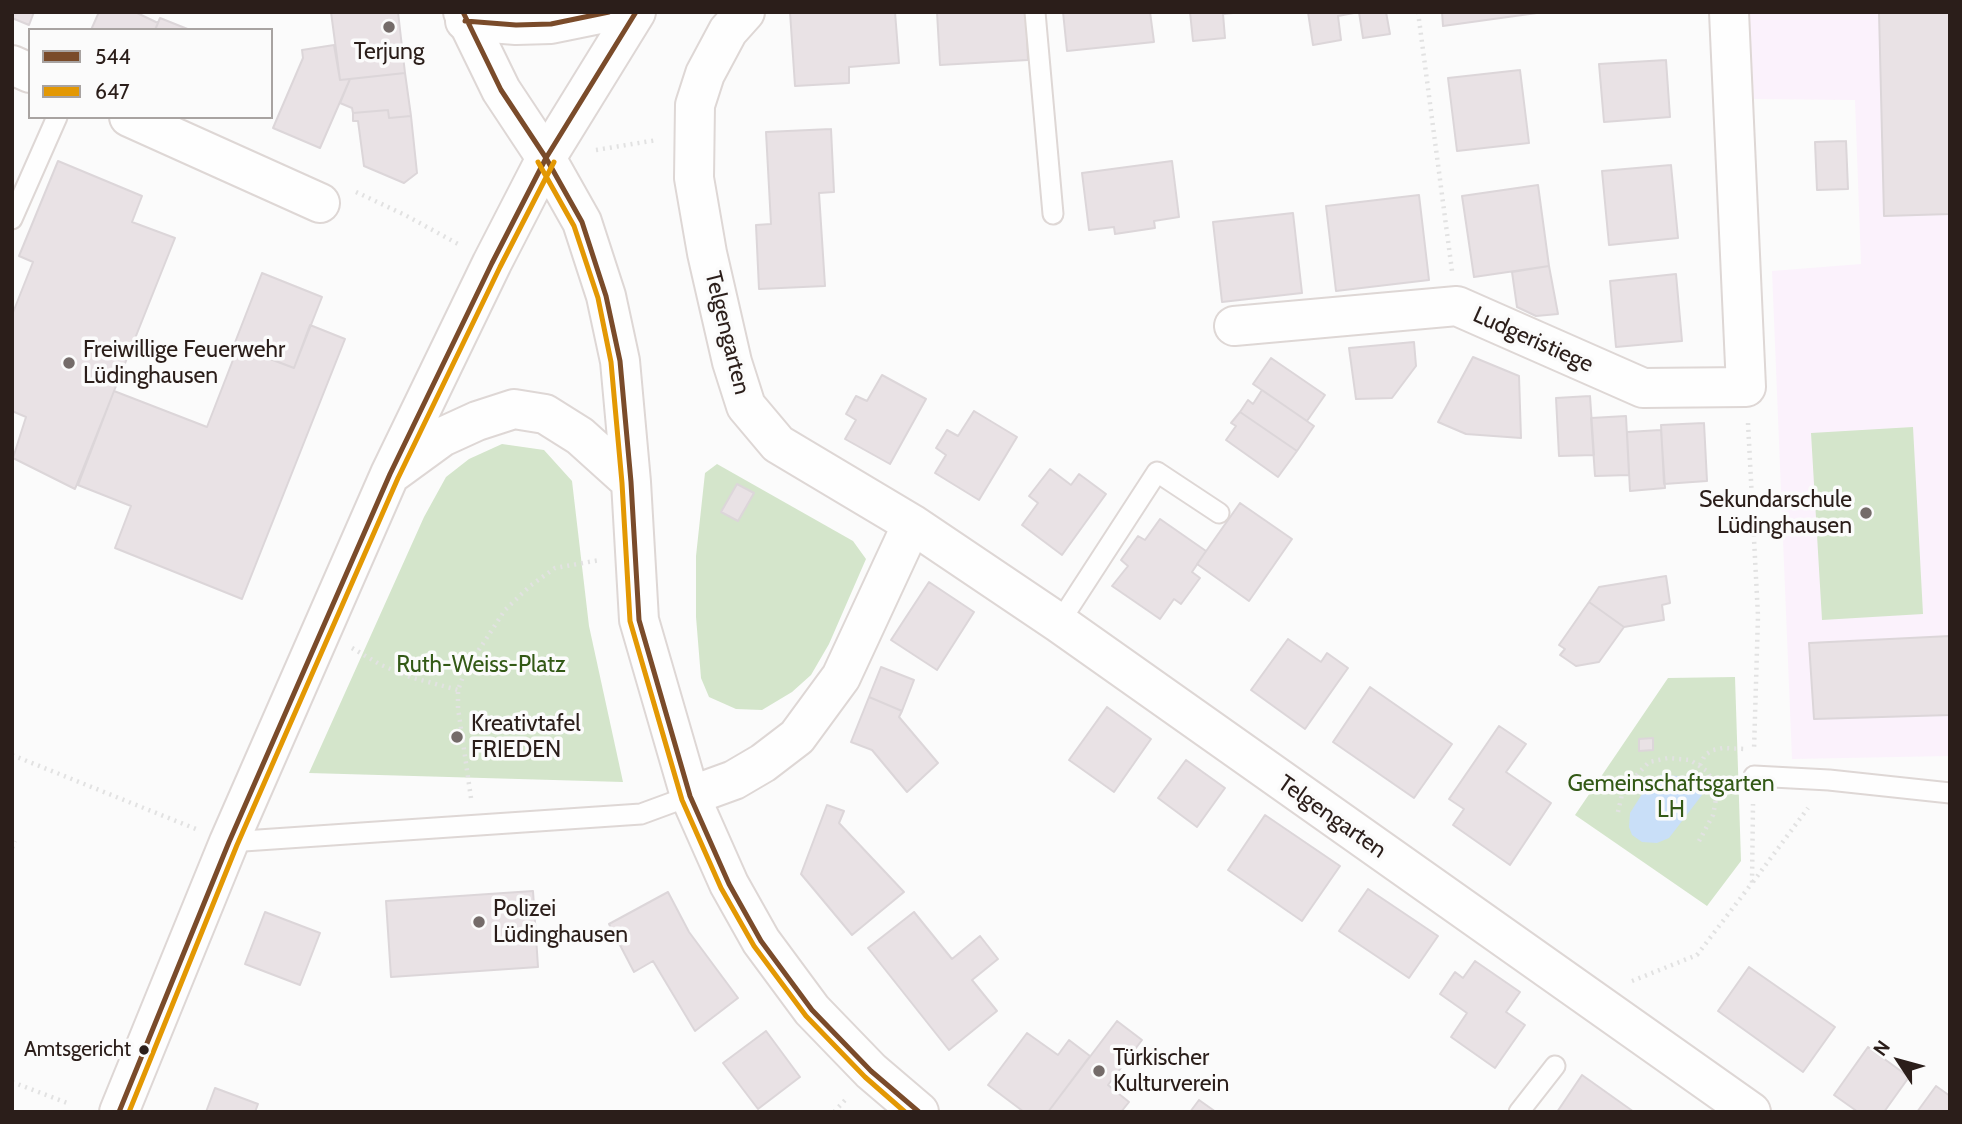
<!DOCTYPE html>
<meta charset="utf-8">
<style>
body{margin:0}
#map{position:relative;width:1962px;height:1124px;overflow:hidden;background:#fbfbfb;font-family:Cabin,sans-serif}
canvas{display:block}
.frame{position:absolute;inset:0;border:14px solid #2b1e1a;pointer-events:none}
.legend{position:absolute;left:28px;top:28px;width:245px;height:91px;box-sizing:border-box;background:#fbfbfb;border:2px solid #a8a3a1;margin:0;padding:9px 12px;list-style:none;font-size:21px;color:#2b1e1a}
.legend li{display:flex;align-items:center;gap:14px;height:35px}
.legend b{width:35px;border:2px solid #a8a3a1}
.north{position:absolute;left:1864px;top:1026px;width:70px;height:70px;-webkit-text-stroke:5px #fbfbfb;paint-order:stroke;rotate:306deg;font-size:19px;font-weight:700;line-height:28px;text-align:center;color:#2b1e1a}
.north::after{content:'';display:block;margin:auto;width:24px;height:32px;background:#2b1e1a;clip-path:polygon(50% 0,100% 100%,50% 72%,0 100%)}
</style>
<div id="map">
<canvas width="1962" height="1124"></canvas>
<div class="frame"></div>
<ul class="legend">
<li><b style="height:9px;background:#7a4b2a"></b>544</li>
<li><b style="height:9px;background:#e39803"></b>647</li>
</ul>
<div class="north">N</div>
</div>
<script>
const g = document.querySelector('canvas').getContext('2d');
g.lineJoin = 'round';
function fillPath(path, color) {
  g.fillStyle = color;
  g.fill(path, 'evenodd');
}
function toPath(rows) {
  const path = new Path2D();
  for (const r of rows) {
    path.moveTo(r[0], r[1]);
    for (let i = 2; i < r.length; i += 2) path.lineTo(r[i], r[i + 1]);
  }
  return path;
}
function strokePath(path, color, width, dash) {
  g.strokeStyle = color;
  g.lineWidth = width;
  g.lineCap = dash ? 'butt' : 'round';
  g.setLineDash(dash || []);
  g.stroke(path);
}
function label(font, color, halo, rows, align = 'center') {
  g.font = font + ' Cabin,sans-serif';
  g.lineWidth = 7;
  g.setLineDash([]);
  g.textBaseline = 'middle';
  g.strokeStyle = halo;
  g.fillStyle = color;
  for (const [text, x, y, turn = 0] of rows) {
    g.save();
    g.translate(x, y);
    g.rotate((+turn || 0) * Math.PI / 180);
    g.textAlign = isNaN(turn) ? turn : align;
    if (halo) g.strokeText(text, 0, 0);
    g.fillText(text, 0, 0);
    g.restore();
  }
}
const education = toPath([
 [1747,12,1950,12,1950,756,1792,759,1772,271,1861,264,1855,100,1753,99]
]);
const green = toPath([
 [1913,427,1923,614,1822,620,1811,433],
 [502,444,544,450,572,481,589,626,623,782,309,773,424,517,446,477,469,459],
 [717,464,853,541,866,559,829,644,811,675,792,692,762,710,736,709,709,697,701,678,696,617,696,556,705,473],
 [1735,677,1741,861,1707,906,1575,815,1668,678]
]);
const water = toPath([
 [1661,775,1677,776,1700,787,1702,795,1669,838,1657,843,1642,842,1632,835,1629,827,1630,813,1649,783]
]);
const building = toPath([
 [12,12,34,12,29,25,12,18,12,12],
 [99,12,135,12,158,23,155,30,91,30,99,12],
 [331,12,398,12,405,73,340,80,331,12],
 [790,12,895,12,899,63,849,67,849,83,795,86,790,12],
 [937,12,1026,12,1028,60,940,65,937,12],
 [1063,12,1150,12,1154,42,1067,51,1063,12],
 [1190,12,1243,12,1223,14,1225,38,1193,41,1190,12],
 [1308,12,1386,12,1390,34,1363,38,1359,12,1338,16,1341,40,1313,45,1308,12],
 [1442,12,1544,12,1443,26,1442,12],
 [1879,12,1950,12,1950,214,1884,216,1879,12],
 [160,18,190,30,155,30,160,18],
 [334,45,340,80,350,79,320,148,273,128,303,58,302,50,334,45],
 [1666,60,1670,117,1604,122,1599,64,1666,60],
 [1520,70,1529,143,1457,151,1448,78,1520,70],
 [405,73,411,116,389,118,388,110,353,113,352,108,340,103,350,79,405,73],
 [388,110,389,118,411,116,417,173,404,183,364,166,358,121,353,121,353,113,388,110],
 [831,129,834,192,819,193,825,286,759,289,756,225,771,224,766,132,831,129],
 [1846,141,1848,189,1817,190,1815,142,1846,141],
 [58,161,142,196,132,222,175,238,75,489,13,458,26,417,12,411,12,315,33,262,19,256,58,161],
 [1172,161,1179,217,1154,221,1155,228,1115,234,1114,227,1089,230,1082,173,1172,161],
 [1671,165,1678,238,1609,245,1602,171,1671,165],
 [1538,185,1549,266,1474,277,1462,196,1538,185],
 [1419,195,1429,280,1336,291,1326,206,1419,195],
 [1293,213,1302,293,1222,302,1213,222,1293,213],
 [1549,266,1558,314,1536,316,1517,307,1512,272,1549,266],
 [262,273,322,297,294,368,234,345,262,273],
 [1676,274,1682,341,1616,347,1610,281,1676,274],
 [310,325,345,339,242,599,115,548,131,506,78,485,114,391,207,427,238,347,294,368,310,325],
 [1414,342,1416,366,1392,398,1356,399,1349,348,1414,342],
 [1473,357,1519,376,1521,438,1466,434,1438,422,1473,357],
 [1271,358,1325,395,1307,421,1253,384,1271,358],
 [882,375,926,399,890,464,845,439,856,420,846,414,856,396,867,401,882,375],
 [1262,390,1314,426,1297,451,1240,412,1248,400,1253,404,1262,390],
 [1590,396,1594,455,1559,456,1556,398,1590,396],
 [974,411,1017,437,979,500,935,473,946,455,936,448,947,430,958,436,974,411],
 [1240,412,1297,451,1278,477,1226,440,1236,426,1231,423,1240,412],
 [1626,416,1629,475,1595,476,1591,418,1626,416],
 [1704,423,1707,481,1664,484,1661,425,1704,423],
 [1661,430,1665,488,1630,491,1627,432,1661,430],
 [1050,469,1071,485,1079,474,1106,494,1062,555,1022,525,1038,503,1029,496,1050,469],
 [737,484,754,493,738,521,721,512,737,484],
 [1240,503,1292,539,1249,601,1197,564,1240,503],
 [1160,519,1206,551,1192,572,1200,578,1181,604,1174,599,1160,619,1112,586,1128,566,1121,560,1138,536,1145,540,1160,519],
 [1666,576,1670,603,1662,605,1664,620,1624,627,1589,602,1599,587,1666,576],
 [929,582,974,612,937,670,891,640,929,582],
 [1589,602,1624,627,1599,662,1576,666,1560,655,1565,649,1559,645,1589,602],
 [1950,636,1950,715,1814,719,1809,643,1950,636],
 [1288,639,1321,662,1327,653,1348,668,1305,729,1251,690,1288,639],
 [881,667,914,680,902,711,869,697,881,667],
 [1370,687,1452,744,1414,798,1333,742,1370,687],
 [869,697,902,711,899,717,938,763,907,792,872,750,851,742,869,697],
 [1107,707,1151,739,1114,792,1069,760,1107,707],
 [1499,726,1526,744,1506,772,1551,803,1510,865,1453,825,1464,809,1449,799,1499,726],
 [1653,738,1653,750,1639,751,1639,739,1653,738],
 [1186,760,1225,788,1197,827,1158,798,1186,760],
 [827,805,844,811,839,823,904,892,852,935,801,874,827,805],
 [1265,815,1340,866,1302,921,1228,870,1265,815],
 [1368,889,1438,936,1409,978,1339,931,1368,889],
 [533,891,538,967,391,977,386,901,533,891],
 [668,892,689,932,738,998,695,1031,653,961,634,972,609,924,668,892],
 [265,912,320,933,300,985,245,964,265,912],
 [914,912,952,959,980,936,998,959,972,980,997,1011,949,1050,868,948,914,912],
 [1475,961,1520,992,1506,1012,1525,1025,1495,1068,1451,1037,1467,1013,1440,994,1455,972,1463,978,1475,961],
 [1749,967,1835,1027,1803,1072,1718,1011,1749,967],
 [1117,1021,1142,1040,1108,1085,1129,1102,1121,1112,1048,1112,1117,1021],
 [766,1031,800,1077,758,1109,723,1063,766,1031],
 [1027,1033,1058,1055,1069,1040,1090,1056,1048,1112,1024,1112,988,1085,1027,1033],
 [1868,1047,1909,1077,1884,1112,1858,1112,1834,1095,1868,1047],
 [1582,1075,1634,1112,1557,1112,1582,1075],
 [1936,1086,1950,1096,1950,1112,1917,1112,1936,1086],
 [215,1088,258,1104,255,1112,206,1112,215,1088],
 [1199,1100,1216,1112,1190,1112,1199,1100]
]);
const path = toPath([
 [1418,12,1452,271],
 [596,150,657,140],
 [356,192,405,215,460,245],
 [1748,423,1758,616,1754,750],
 [352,648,381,665,410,677,458,690],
 [12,755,196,829],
 [1700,765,1705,755,1713,750,1723,748,1744,749],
 [471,798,458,708,458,690,465,671,505,610,530,586,555,568,600,560],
 [1618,812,1622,794,1632,780,1649,762,1668,758,1690,760,1707,771,1714,784,1716,799,1713,815,1698,843],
 [12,848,15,841],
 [1753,882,1808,808],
 [1632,981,1697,955,1752,883,1753,804],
 [12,1082,70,1104],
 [834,1112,847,1098]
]);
const service = toPath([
 [1035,12,1053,214],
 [12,219,57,117],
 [1059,623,1157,472,1219,513],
 [1754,776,1829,780,1950,793],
 [229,842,641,814,690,796],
 [1519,1112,1555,1066]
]);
const minor = toPath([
 [745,12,728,31,705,74,695,105,694,178,707,253,732,362,746,406,778,444,912,524,1059,623,1751,1112],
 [12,65,30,73],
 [129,117,320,203],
 [1234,326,1457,306,1643,388,1746,387,1729,12],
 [690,796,734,780,763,763,797,737,841,677,912,524]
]);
const tertiary = toPath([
 [463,12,501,90,546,158]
]);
const primary = toPath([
 [465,21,516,25,551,24,610,12],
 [546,158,582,222,606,296,620,361,631,482,639,620,690,796,729,884,761,941,812,1010,871,1071,919,1112],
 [394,472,442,437,477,421,514,409,545,414,580,436,631,482],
 [119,1112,229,842,390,474,492,263,546,158,636,12]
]);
const bus1 = toPath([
 [463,12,501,90,546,158,582,222,606,296,620,361,631,482,639,620,690,796,729,884,761,941,812,1010,871,1071,919,1112],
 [465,21,516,25,551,24,609,12],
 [119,1112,229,842,390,474,492,263,546,158,636,12]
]);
const bus2 = toPath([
 [538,162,574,226,598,298,611,362,622,483,630,621,682,800,721,888,754,946,806,1016,865,1077,905,1112],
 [129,1112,237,845,398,478,500,267,554,162]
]);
const markers = [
 [389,27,7,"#746b69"],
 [69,363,7,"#746b69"],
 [1866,513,7,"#746b69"],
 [457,737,7,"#746b69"],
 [479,922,7,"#746b69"],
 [144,1050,6,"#2b1e1a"],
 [1099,1071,7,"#746b69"]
];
const busNames = [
 ["Amtsgericht",131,1050]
];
const poiNames = [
 ["Terjung",389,52,"center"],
 ["Freiwillige Feuerwehr",83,350],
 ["Lüdinghausen",83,376],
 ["Sekundarschule",1852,500,"right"],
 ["Lüdinghausen",1852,526,"right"],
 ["Kreativtafel",471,724],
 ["FRIEDEN",471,750],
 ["Polizei",493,909],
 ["Lüdinghausen",493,935],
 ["Türkischer",1113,1058],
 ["Kulturverein",1113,1084]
];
const streetNames = [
 ["Telgengarten",727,333,76],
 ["Ludgeristiege",1533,340,24],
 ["Telgengarten",1332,817,35]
];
const parkNames = [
 ["Ruth-Weiss-Platz",481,665],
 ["Gemeinschaftsgarten",1671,784],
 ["LH",1671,810]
];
fillPath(education, '#fbf2fc');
fillPath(green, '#d4e5cb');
fillPath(water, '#c9dff8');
fillPath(building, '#e9e2e5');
strokePath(building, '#dcd6d9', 2);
strokePath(service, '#ded7d5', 23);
strokePath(minor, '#ded7d5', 42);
strokePath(tertiary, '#ded7d5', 42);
strokePath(primary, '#ded7d5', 42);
strokePath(path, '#e2e2e2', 4.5, [2, 5]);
strokePath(service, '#fefefe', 19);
strokePath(minor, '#fefefe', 38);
strokePath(tertiary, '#fefefe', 38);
strokePath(primary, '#fefefe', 38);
strokePath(bus1, '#7a4b2a', 5);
strokePath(bus2, '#e39803', 5);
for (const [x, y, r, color] of markers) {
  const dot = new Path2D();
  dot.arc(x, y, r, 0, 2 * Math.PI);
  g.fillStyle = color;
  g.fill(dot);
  strokePath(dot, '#fbfbfb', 2.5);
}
label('21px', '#2b1e1a', '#fbfbfb', busNames, 'right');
label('23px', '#2b1e1a', '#fbfbfb', poiNames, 'left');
label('23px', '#2b1e1a', '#fbfbfb', streetNames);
label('23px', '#335916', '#fbfbfb', parkNames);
</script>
